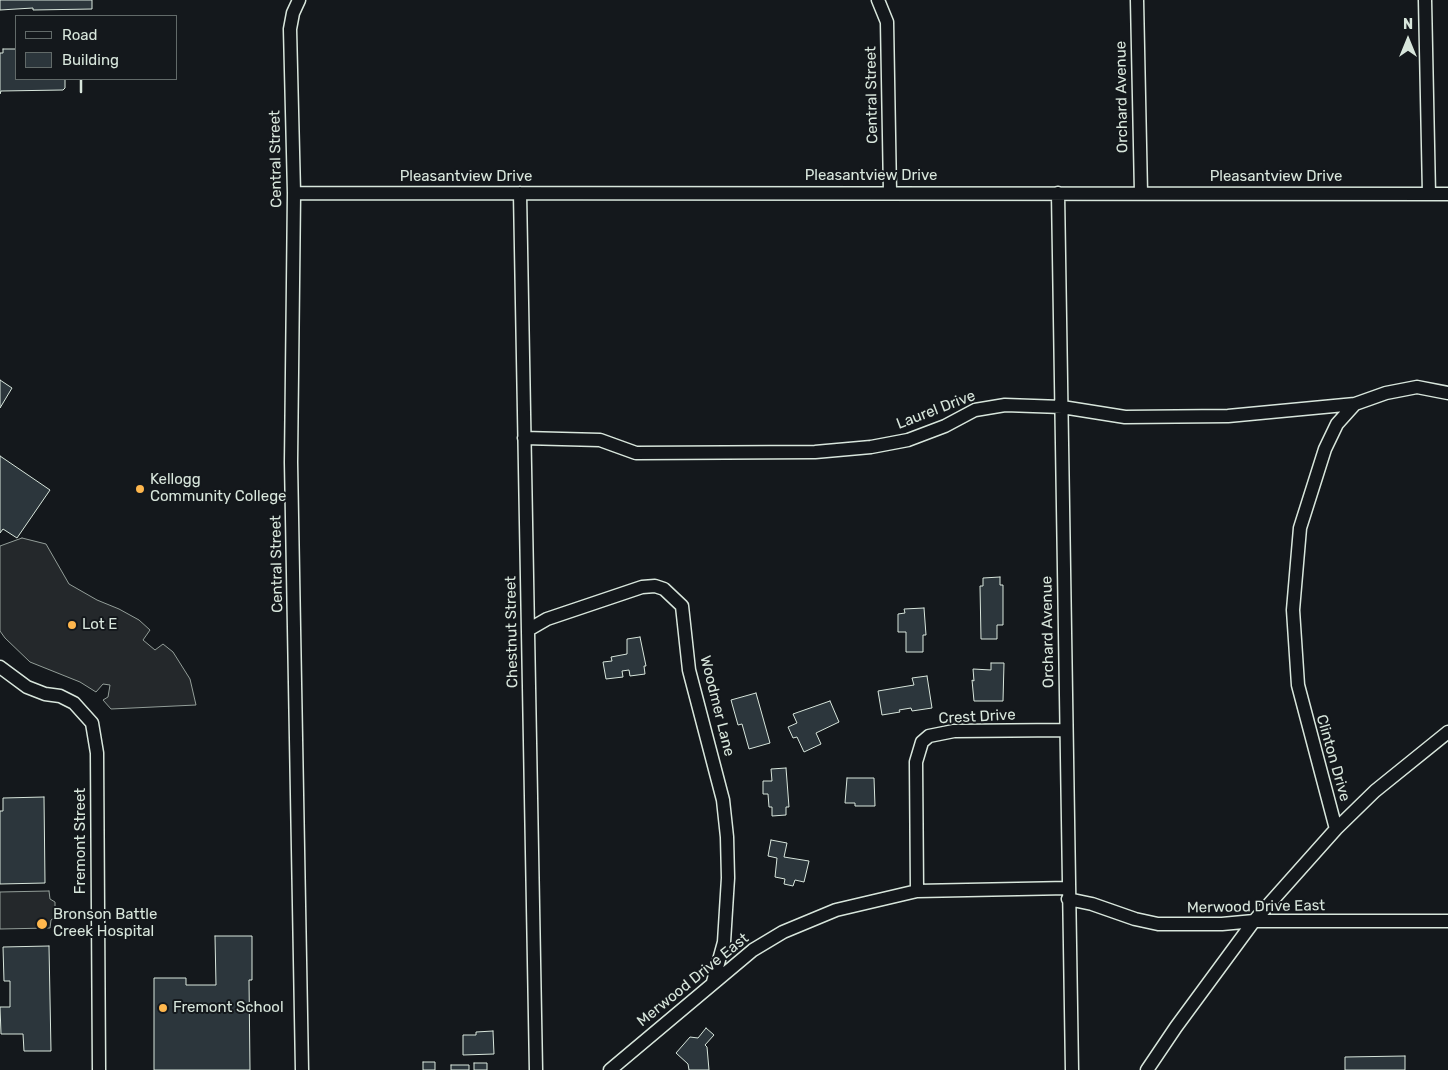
<!DOCTYPE html>
<style>
body{margin:0}
#map{position:relative;width:1448px;height:1070px;overflow:hidden;background:#14181c;font-family:Rubik,sans-serif}
canvas{display:block}
.legend{position:absolute;left:15px;top:15px;width:162px;height:65px;box-sizing:border-box;background:#14181c;border:1px solid #626a69;margin:0;padding:6px 9px;list-style:none;font-size:15px;color:#d8e6dc}
.legend li{display:flex;align-items:center;gap:10px;height:25px}
.legend b{width:25px;border:1px solid #626a69}
.north{position:absolute;left:1383px;top:15px;width:50px;height:50px;-webkit-text-stroke:4px #14181c;paint-order:stroke;rotate:0deg;font-size:14px;font-weight:700;line-height:20px;text-align:center;color:#d8e6dc}
.north::after{content:'';display:block;margin:auto;width:18px;height:22px;background:#d8e6dc;clip-path:polygon(50% 0,100% 100%,50% 72%,0 100%)}
</style>
<div id="map">
<canvas width="1448" height="1070"></canvas>
<ul class="legend">
<li><b style="height:6px;background:#14181c"></b>Road</li>
<li><b style="height:14px;background:#2c363c"></b>Building</li>
</ul>
<div class="north">N</div>
</div>
<script>
const g = document.querySelector('canvas').getContext('2d');
g.lineJoin = 'round';
function fillPath(path, color) {
  g.fillStyle = color;
  g.fill(path, 'evenodd');
}
function toPath(rows) {
  const path = new Path2D();
  for (const r of rows) {
    path.moveTo(r[0], r[1]);
    for (let i = 2; i < r.length; i += 2) path.lineTo(r[i], r[i + 1]);
  }
  return path;
}
function strokePath(path, color, width, dash) {
  g.strokeStyle = color;
  g.lineWidth = width;
  g.lineCap = dash ? 'butt' : 'round';
  g.setLineDash(dash || []);
  g.stroke(path);
}
function label(font, color, halo, rows, align = 'center') {
  g.font = font + ' Rubik,sans-serif';
  g.lineWidth = 4;
  g.setLineDash([]);
  g.textBaseline = 'middle';
  g.strokeStyle = halo;
  g.fillStyle = color;
  for (const [text, x, y, turn = 0] of rows) {
    g.save();
    g.translate(x, y);
    g.rotate((+turn || 0) * Math.PI / 180);
    g.textAlign = isNaN(turn) ? turn : align;
    if (halo) g.strokeText(text, 0, 0);
    g.fillText(text, 0, 0);
    g.restore();
  }
}
const parking = toPath([
 [22,538,46,544,69,584,97,600,119,609,139,620,150,630,143,640,155,650,163,644,173,652,190,679,196,705,111,709,103,700,108,697,110,685,103,684,96,692,80,682,30,662,5,638,0,631,0,546,22,538],
 [49,891,50,899,55,902,55,917,51,920,50,928,0,929,0,892,49,891]
]);
const building = toPath([
 [0,0,92,0,92,9,33,10,33,8,0,10,0,0],
 [3,49,16,49,16,79,65,79,65,88,63,90,1,91,0,94,0,53,3,53,3,49],
 [0,380,12,388,0,408,0,380],
 [0,456,50,490,17,538,3,529,0,533,0,456],
 [1000,577,1000,585,1003,585,1003,625,997,625,997,639,981,639,980,586,983,586,983,578,1000,577],
 [924,608,926,635,923,635,923,652,906,652,906,632,898,632,898,614,905,613,904,609,924,608],
 [640,637,646,666,644,666,645,674,630,676,629,670,622,671,623,677,606,679,603,662,612,661,611,657,627,654,627,639,640,637],
 [991,663,1004,663,1003,701,974,701,972,680,974,681,973,669,991,670,991,663],
 [927,676,932,708,912,711,911,708,899,710,900,712,882,715,878,691,914,685,912,678,927,676],
 [756,693,770,743,749,749,742,724,738,725,731,700,756,693],
 [830,701,839,722,816,733,821,744,804,752,797,737,793,738,788,727,797,723,793,714,830,701],
 [786,768,789,807,786,807,786,815,772,816,772,807,769,807,768,794,763,794,763,781,772,781,771,769,786,768],
 [847,778,874,778,875,806,855,806,855,803,845,803,847,778],
 [44,797,45,883,0,884,0,811,3,811,3,798,44,797],
 [771,840,787,843,784,857,809,861,804,882,795,880,793,886,784,884,785,879,775,877,777,858,768,856,771,840],
 [215,936,252,936,252,980,249,980,250,1070,154,1070,154,978,186,978,186,985,216,985,215,936],
 [49,946,51,1051,24,1051,23,1034,1,1034,0,1007,10,1007,10,981,4,981,3,947,49,946],
 [706,1028,714,1035,705,1045,707,1047,709,1070,689,1070,688,1064,676,1053,690,1037,698,1038,706,1028],
 [493,1031,494,1054,463,1055,463,1035,476,1035,476,1032,493,1031],
 [1405,1056,1405,1070,1345,1070,1345,1057,1405,1056],
 [423,1062,435,1062,435,1070,423,1070,423,1062],
 [474,1063,487,1063,487,1070,474,1070,474,1063],
 [451,1065,469,1065,469,1070,451,1070,451,1065]
]);
const minor = toPath([
 [299,0,293,13,290,29,294,193,291,462,302,1070],
 [878,0,887,22,890,192],
 [1137,0,1141,193],
 [1425,0,1429,194],
 [294,193,1448,194],
 [520,193,536,1070],
 [1058,193,1072,1070],
 [524,438,600,440,636,453,815,452,871,447,908,440,945,426,975,410,1005,405,1062,407,1125,417,1228,416,1355,404,1386,393,1417,387,1448,393],
 [528,630,547,619,642,587,655,586,664,589,682,606,689,670,723,800,727,837,728,878,724,942,713,982],
 [0,667,27,687,45,694,60,696,74,703,92,723,97,753,99,1070],
 [1336,829,1375,791,1448,732],
 [917,891,916,762,922,742,929,736,954,731,1065,730],
 [1068,899,1092,904,1135,919,1158,924,1222,924,1254,921,1448,921],
 [610,1070,753,950,783,932,836,910,917,891,1068,888],
 [1147,1070,1176,1027,1254,921,1336,829,1298,685,1293,610,1300,528,1325,449,1337,424,1355,404]
]);
const wall = toPath([
 [81,79,81,92]
]);
const markers = [
 [140,489,5,"#ffb74d"],
 [72,625,5,"#ffb74d"],
 [42,924,6,"#ffb74d"],
 [163,1008,5,"#ffb74d"]
];
const streetNames = [
 ["Central Street",872,95,-91],
 ["Orchard Avenue",1122,97,-91],
 ["Central Street",276,159,-91],
 ["Pleasantview Drive",871,176],
 ["Pleasantview Drive",466,177],
 ["Pleasantview Drive",1276,177],
 ["Laurel Drive",936,410,-21],
 ["Central Street",277,564,-91],
 ["Chestnut Street",512,632,-91],
 ["Orchard Avenue",1048,632,-91],
 ["Woodmer Lane",717,706,76],
 ["Crest Drive",977,717,-3],
 ["Clinton Drive",1333,758,74],
 ["Fremont Street",81,841,-90],
 ["Merwood Drive East",1256,907,-1],
 ["Merwood Drive East",693,980,-39]
];
const poiNames = [
 ["Kellogg",150,480],
 ["Community College",150,497],
 ["Lot E",82,625],
 ["Bronson Battle",53,915],
 ["Creek Hospital",53,932],
 ["Fremont School",173,1008]
];
fillPath(parking, '#24282b');
strokePath(parking, '#939e99', 1);
fillPath(building, '#2c363c');
strokePath(building, '#d8e6dc', 1);
strokePath(minor, '#d8e6dc', 15);
strokePath(minor, '#14181c', 12);
strokePath(wall, '#d8e6dc', 2.5);
for (const [x, y, r, color] of markers) {
  const dot = new Path2D();
  dot.arc(x, y, r, 0, 2 * Math.PI);
  g.fillStyle = color;
  g.fill(dot);
  strokePath(dot, '#14181c', 2);
}
label('15px', '#d8e6dc', '#14181c', streetNames);
label('15px', '#d8e6dc', '#14181c', poiNames, 'left');
</script>
